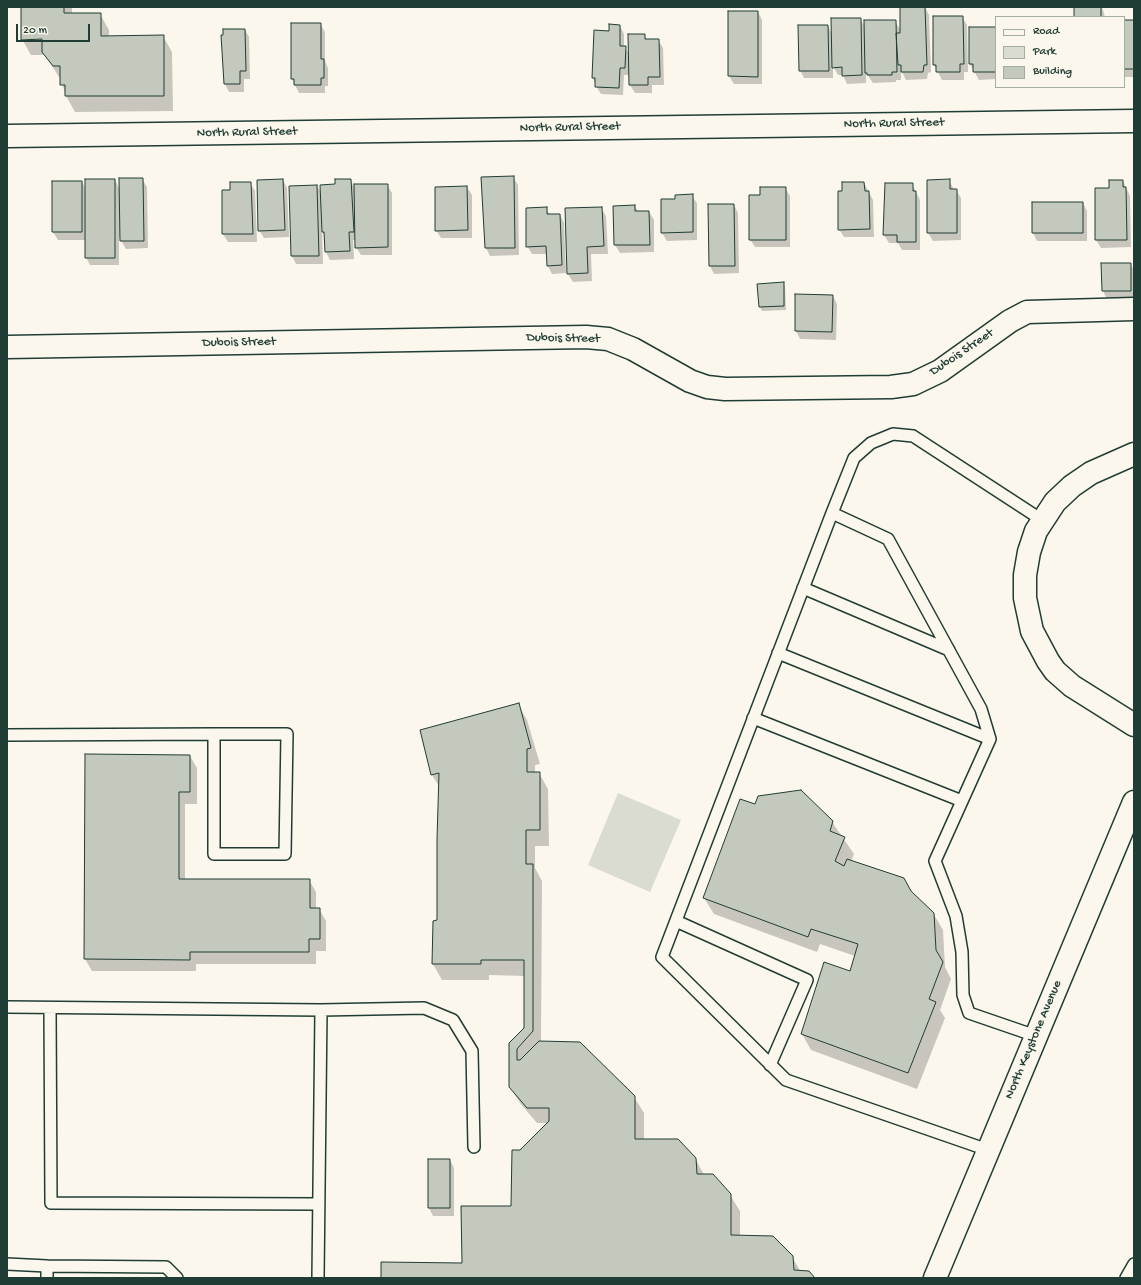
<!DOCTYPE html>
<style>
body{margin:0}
#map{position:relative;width:1141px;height:1285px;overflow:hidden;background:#fbf7ec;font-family:"Gochi Hand",sans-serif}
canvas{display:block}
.frame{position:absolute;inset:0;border:8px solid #1f3d34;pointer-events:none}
.legend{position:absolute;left:995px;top:16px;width:130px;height:72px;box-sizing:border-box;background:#fbf7ec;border:1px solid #a3ada2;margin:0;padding:5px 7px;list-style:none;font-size:12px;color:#1f3d34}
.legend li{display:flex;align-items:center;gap:8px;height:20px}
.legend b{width:20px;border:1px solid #a3ada2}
.scale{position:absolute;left:16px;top:24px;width:74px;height:18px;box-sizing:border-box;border:2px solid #1f3d34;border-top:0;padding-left:5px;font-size:12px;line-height:14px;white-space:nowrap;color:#1f3d34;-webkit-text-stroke:3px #fbf7ec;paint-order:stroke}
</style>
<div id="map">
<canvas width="1141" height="1285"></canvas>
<div class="frame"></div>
<ul class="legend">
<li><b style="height:5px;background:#fbf7ec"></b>Road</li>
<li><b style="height:11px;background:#dbdcd1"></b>Park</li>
<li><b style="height:11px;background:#c4c9be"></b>Building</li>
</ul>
<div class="scale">20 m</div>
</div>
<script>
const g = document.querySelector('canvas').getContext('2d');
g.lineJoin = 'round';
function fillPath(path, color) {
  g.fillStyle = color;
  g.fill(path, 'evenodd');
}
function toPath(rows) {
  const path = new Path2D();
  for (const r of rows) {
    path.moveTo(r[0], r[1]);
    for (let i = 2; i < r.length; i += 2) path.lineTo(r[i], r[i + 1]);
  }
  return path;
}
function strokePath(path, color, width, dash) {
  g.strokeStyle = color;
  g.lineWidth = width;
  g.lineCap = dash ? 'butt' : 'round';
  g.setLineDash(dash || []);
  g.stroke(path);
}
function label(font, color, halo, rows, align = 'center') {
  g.font = font + ' "Gochi Hand",sans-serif';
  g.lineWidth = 3;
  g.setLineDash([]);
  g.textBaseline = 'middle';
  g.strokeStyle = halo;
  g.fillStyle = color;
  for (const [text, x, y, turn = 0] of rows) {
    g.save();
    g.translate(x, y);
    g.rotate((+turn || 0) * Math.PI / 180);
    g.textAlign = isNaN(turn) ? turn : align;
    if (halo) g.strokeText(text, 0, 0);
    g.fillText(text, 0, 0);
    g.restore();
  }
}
const green = toPath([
 [618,793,681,820,650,892,588,865]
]);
const shadow = toPath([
 [22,7,72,7,72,14,100,14,109,30,109,37,163,36,172,52,173,111,75,112,66,96,61,80,45,55,31,55,22,39],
 [901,7,925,7,929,15,931,72,928,73,927,79,906,80,901,70,901,80,896,80,896,82,873,83,866,73,866,83,847,84,843,75,838,75,833,66,833,78,804,78,800,70,828,26,832,34,860,19,865,27,895,21,901,31],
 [1075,7,1102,7,1105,17,1074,17],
 [758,12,762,20,762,84,734,84,729,76],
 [934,17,962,17,967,25,968,72,964,72,964,80,942,80,934,65],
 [1124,21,1134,21,1134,77,1124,77],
 [320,24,325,32,325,61,328,68,328,86,325,86,325,93,299,93,292,79],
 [620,26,624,34,624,47,630,55,644,35,647,40,658,40,663,48,664,85,652,85,652,93,635,93,630,85,630,75,624,75,623,95,601,94,596,86,593,78,609,32],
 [996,28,996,79,979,80,970,64],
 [245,30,249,37,250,79,244,79,244,92,229,92,225,84,222,36],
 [513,177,518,185,519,255,490,256,486,248],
 [142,179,147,187,148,248,126,249,119,237,119,265,90,265,86,257,86,240,58,240,53,232,53,182,82,182,86,189,115,180,120,190],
 [283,180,287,188,289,237,264,238,259,230],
 [350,180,355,189,387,185,392,193,392,255,361,255,356,247,356,240,353,240,354,259,330,260,326,252,326,237,322,232,323,264,296,264,292,256,290,187,317,186,322,194,336,185],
 [949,180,954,190,956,190,961,198,961,240,933,241,928,233],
 [1123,181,1130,196,1131,247,1101,248,1096,240,1110,189],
 [250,183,255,191,257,242,228,242,223,234,231,191],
 [864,183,873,200,874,237,844,237,839,229,843,192],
 [912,184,920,200,920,250,902,250,898,243,889,243,884,235,884,192],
 [467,187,472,195,472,238,441,238,436,230],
 [785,188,790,196,790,247,755,247,750,239],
 [692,196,697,203,697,240,667,241,662,233,676,200],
 [1083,203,1087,211,1087,241,1037,241,1033,233],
 [734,205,738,213,739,273,714,274,710,266],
 [635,206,638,212,649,212,654,220,654,252,620,253,615,245,614,207],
 [546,208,550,215,560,215,564,223,566,273,552,274,548,266,547,254,532,254,527,246],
 [601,208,606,216,608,254,591,254,592,281,573,282,568,274],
 [1130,264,1134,270,1134,298,1107,299,1103,291],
 [783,283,785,287,786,310,762,311,760,307,758,285],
 [796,295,833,296,837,304,836,340,800,339,796,331],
 [518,704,527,720,540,764,535,765,535,773,539,773,548,789,549,846,535,846,535,868,542,881,541,1042,634,1097,644,1113,644,1140,695,1158,704,1175,730,1195,740,1211,740,1236,792,1257,801,1272,814,1278,382,1278,463,1264,512,1207,520,1151,548,1123,537,1123,520,1103,510,1087,510,1043,525,1029,525,976,489,975,489,980,442,980,433,964,438,921,440,788,432,775],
 [86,755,190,756,197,768,197,804,185,804,185,880,309,880,316,892,316,909,319,909,326,921,326,951,316,951,316,964,196,964,196,971,92,971,85,959],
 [755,805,832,822,854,854,851,861,911,892,933,913,943,930,945,967,951,979,940,1010,945,1018,917,1089,811,1050,802,1034,850,972,855,956,820,944,817,952,714,914,704,898],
 [450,1160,454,1168,454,1216,433,1216,429,1208]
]);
const building = toPath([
 [21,7,64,7,64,13,101,13,101,36,164,35,164,96,65,96,65,85,60,85,60,66,53,66,42,52,42,39,21,40,21,7],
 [900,7,925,7,927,65,924,65,923,72,901,72,901,65,898,65,896,33,900,33,900,7],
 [1074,7,1101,7,1101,17,1074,17,1074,7],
 [728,11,758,11,758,77,728,76,728,11],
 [933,16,963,16,964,64,960,64,960,72,936,72,936,65,933,65,933,16],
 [831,18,861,18,862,75,842,76,842,67,832,68,831,18],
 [864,20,896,20,897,72,892,72,892,75,867,75,867,73,865,73,864,20],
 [1124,20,1134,20,1134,69,1124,69,1124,20],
 [291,23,321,23,321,59,324,59,324,78,321,78,321,85,294,85,294,79,291,79,291,23],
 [609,24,620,25,620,46,626,46,625,68,620,68,619,88,595,87,595,78,592,78,594,30,609,31,609,24],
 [798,25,828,25,829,71,799,71,798,25],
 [969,27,996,27,996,72,973,72,973,64,969,64,969,27],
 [223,29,245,29,246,71,240,71,240,84,224,84,221,35,223,35,223,29],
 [628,34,645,34,645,39,659,39,660,77,648,77,648,85,629,85,628,34],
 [514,176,515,248,485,248,481,177,514,176],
 [119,178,143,178,144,241,120,241,119,178],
 [85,179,115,179,115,258,85,258,85,179],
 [283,179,285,230,258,231,257,180,283,179],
 [335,179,351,179,354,232,349,232,350,251,325,252,324,232,322,232,320,185,335,184,335,179],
 [950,179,950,189,957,189,957,233,927,233,927,180,950,179],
 [1109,180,1123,180,1123,187,1126,187,1127,240,1095,240,1095,188,1109,188,1109,180],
 [52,181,82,181,82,232,52,232,52,181],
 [230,182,251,182,253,234,222,234,222,190,230,190,230,182],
 [842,182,864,182,865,191,869,191,870,229,838,230,838,191,842,191,842,182],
 [885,183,913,183,913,191,916,191,916,242,897,242,897,235,883,235,885,183],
 [354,184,388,184,388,247,355,248,354,184],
 [317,185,319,256,291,256,289,186,317,185],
 [467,186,468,230,435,231,435,187,467,186],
 [760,187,786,187,786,240,749,240,749,195,760,195,760,187],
 [693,194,693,232,661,233,661,199,675,199,675,195,693,194],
 [1032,202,1083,202,1083,233,1032,233,1032,202],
 [708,204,734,204,735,266,709,266,708,204],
 [635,205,635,211,649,211,650,245,614,245,613,206,635,205],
 [547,207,547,214,560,214,562,265,547,266,546,246,526,247,526,208,547,207],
 [602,207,604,246,587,247,588,273,567,274,565,208,602,207],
 [1101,263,1131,263,1131,291,1102,291,1101,263],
 [784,282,784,306,759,307,757,284,784,282],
 [795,294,833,295,832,332,795,331,795,294],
 [519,703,531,748,527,749,527,772,540,772,540,830,526,830,526,864,533,864,533,1031,517,1049,517,1060,520,1060,539,1041,580,1042,635,1096,635,1139,678,1139,696,1158,697,1174,713,1174,731,1194,731,1235,773,1236,793,1256,794,1270,809,1271,815,1278,381,1278,381,1262,462,1263,461,1206,511,1206,512,1150,520,1150,549,1121,549,1108,527,1108,509,1087,509,1043,524,1028,524,960,481,960,481,964,432,964,433,921,437,920,437,839,439,773,431,775,420,730,519,703],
 [85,754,190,755,190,792,179,792,179,879,310,879,310,908,320,908,320,939,309,939,309,952,190,952,190,960,84,959,85,754],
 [801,790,833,821,830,831,845,837,835,861,844,866,847,859,904,878,911,891,934,913,936,950,943,962,929,999,936,1002,908,1073,801,1034,824,962,850,971,858,944,811,929,808,937,703,898,740,799,755,804,758,796,801,790],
 [428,1159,450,1159,450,1208,428,1208,428,1159]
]);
const lane = toPath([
 [832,513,888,539,981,709,990,739,935,861,956,916,962,952,963,995,969,1013,1036,1036],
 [803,588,949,650],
 [778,653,990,739],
 [753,718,962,801],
 [7,735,214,734,287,734,285,854,214,854,214,734],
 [676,921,807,980,770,1065],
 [7,1007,321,1010,318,1278],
 [50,1008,51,1203,319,1204],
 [321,1010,424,1008,453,1020,472,1051,474,1147],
 [988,1150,786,1080,662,957,832,513,854,458,871,443,893,434,913,436,1042,520],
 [7,1264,47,1266],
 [47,1278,47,1266,166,1267,177,1278],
 [1126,1278,1134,1264]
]);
const street = toPath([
 [7,136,1134,121],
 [7,347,586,337,608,339,633,349,690,381,707,387,725,389,891,387,913,384,940,371,1010,321,1027,312,1134,309],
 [1134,454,1091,473,1072,486,1055,502,1036,531,1029,552,1025,575,1025,598,1032,631,1048,661,1055,671,1072,686,1134,725]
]);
const primary = toPath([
 [935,1278,1134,802]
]);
const streetNames = [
 ["North Rural Street",894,124,-1],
 ["North Rural Street",570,128,-1],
 ["North Rural Street",247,133,-1],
 ["Dubois Street",563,339,1],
 ["Dubois Street",239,343,-1],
 ["Dubois Street",962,353,-34],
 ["North Keystone Avenue",1034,1040,-67]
];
fillPath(green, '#dbdcd1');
fillPath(shadow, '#0003');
fillPath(building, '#c4c9be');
strokePath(building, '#1f3d34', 1);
strokePath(lane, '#1f3d34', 14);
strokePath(street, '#1f3d34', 25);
strokePath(primary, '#1f3d34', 25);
strokePath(lane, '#fbf7ec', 11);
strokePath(street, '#fbf7ec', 22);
strokePath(primary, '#fbf7ec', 22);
label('13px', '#1f3d34', '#fbf7ec', streetNames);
</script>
